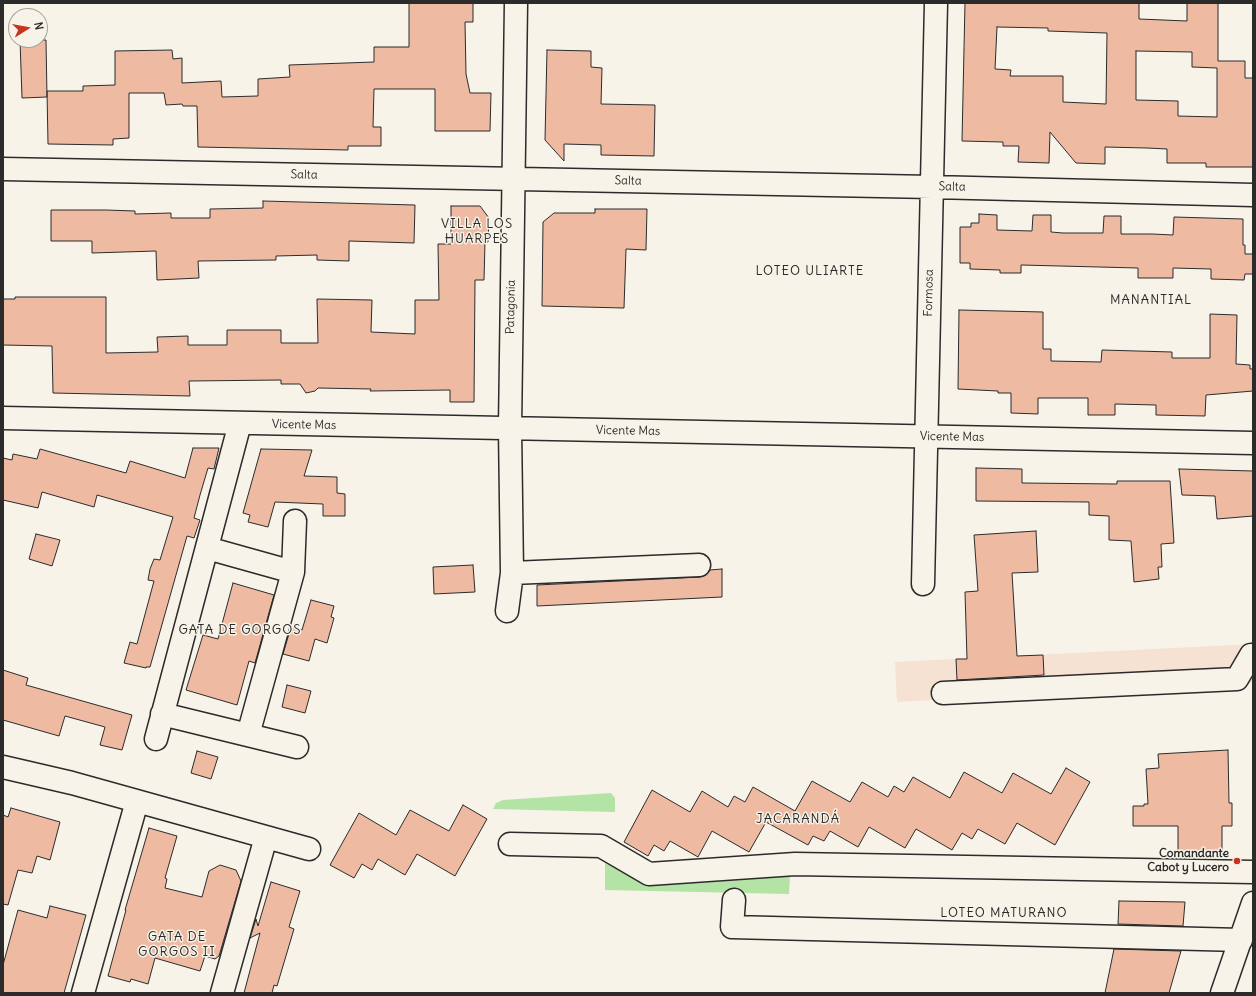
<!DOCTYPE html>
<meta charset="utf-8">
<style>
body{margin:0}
#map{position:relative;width:1256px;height:996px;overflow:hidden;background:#f7f3e8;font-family:Delius,sans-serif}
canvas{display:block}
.frame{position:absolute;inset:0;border:4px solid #2b2b2b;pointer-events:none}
.north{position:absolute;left:8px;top:8px;width:40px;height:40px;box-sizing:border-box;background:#f7f3e8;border:1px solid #a5a39c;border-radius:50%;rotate:79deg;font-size:11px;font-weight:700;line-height:16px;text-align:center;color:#2b2b2b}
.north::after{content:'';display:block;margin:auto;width:14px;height:18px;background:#c8321e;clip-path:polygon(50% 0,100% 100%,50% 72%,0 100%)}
</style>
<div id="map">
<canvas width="1256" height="996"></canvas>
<div class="frame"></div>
<div class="north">N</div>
</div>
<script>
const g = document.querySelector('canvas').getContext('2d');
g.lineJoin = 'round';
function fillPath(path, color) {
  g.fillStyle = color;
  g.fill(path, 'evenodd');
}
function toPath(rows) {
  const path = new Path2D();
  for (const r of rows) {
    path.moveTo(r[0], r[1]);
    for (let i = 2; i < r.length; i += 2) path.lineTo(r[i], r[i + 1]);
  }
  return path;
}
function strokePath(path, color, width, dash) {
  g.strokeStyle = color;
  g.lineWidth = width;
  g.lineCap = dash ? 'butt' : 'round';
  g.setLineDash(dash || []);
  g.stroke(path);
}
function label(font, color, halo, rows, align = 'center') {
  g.font = font + ' Delius,sans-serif';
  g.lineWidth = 3;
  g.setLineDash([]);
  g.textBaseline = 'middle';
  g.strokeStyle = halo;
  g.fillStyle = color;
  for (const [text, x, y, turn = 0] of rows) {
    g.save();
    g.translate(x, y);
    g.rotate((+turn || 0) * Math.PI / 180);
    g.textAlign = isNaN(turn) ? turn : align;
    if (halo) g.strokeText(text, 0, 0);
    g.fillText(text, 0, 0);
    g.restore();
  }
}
const built = toPath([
 [1253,644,1253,683,897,702,895,662]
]);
const green = toPath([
 [611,793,615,798,615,812,493,809,496,803,503,800],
 [605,863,648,886,742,880,790,875,789,894,605,890]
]);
const building = toPath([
 [409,3,473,3,473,22,465,22,466,74,470,93,491,93,490,131,435,131,435,89,374,89,373,127,381,127,381,146,348,146,348,150,198,147,197,106,183,106,182,104,166,105,164,93,129,93,129,138,113,139,113,145,48,144,47,91,83,91,83,86,115,85,115,51,172,50,173,59,182,58,182,83,221,81,222,97,258,96,258,79,290,77,289,65,374,62,374,47,409,47,409,3],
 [965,3,1139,3,1139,19,1187,21,1187,3,1218,3,1218,61,1245,61,1245,78,1253,78,1253,167,1206,167,1206,163,1167,163,1167,149,1147,148,1105,147,1105,164,1076,163,1050,132,1049,163,1018,162,1019,146,1003,146,1003,142,962,141,965,3],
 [997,27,1048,28,1048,31,1107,33,1106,104,1063,102,1063,76,1010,76,1011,70,995,69,997,27],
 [1136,51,1192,52,1192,67,1217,68,1217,117,1178,116,1178,101,1136,100,1136,51],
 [20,40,46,40,47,97,22,98,20,40],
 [547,50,591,51,591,67,602,68,601,104,655,105,654,156,601,155,601,145,564,144,564,161,545,140,547,50],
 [263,201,415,205,414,243,349,241,349,261,317,260,317,255,276,256,276,260,198,261,199,278,157,280,156,251,92,253,92,241,51,241,51,210,106,210,135,211,135,214,171,213,171,218,210,218,210,209,263,208,263,201],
 [451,206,480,206,489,218,488,242,485,242,484,280,475,280,474,402,450,402,450,390,370,391,371,389,318,388,315,391,306,393,300,384,281,384,281,380,189,381,190,396,53,393,52,346,3,345,3,299,15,299,15,297,106,297,106,353,158,352,157,337,188,336,188,345,227,345,227,330,281,330,281,343,318,343,317,299,372,300,371,332,415,334,415,300,439,300,438,244,451,244,451,206],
 [595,209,647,209,646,250,626,249,624,308,542,306,543,222,554,213,595,213,595,209],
 [979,214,997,215,997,230,1032,231,1033,215,1051,215,1051,232,1063,233,1103,233,1104,216,1121,216,1121,234,1152,234,1173,235,1174,217,1243,219,1243,245,1245,245,1245,254,1253,254,1253,274,1245,274,1244,280,1211,279,1211,269,1173,268,1173,278,1138,278,1138,268,1021,265,1021,273,1000,273,1000,270,970,269,970,263,960,263,960,227,971,227,971,223,979,223,979,214],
 [959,310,1043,312,1043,349,1051,349,1051,361,1101,362,1102,350,1172,352,1172,358,1210,358,1210,314,1237,315,1236,364,1250,365,1250,369,1253,369,1253,391,1206,395,1205,416,1156,415,1156,405,1115,404,1115,415,1088,415,1088,398,1038,398,1038,414,1011,413,1011,393,998,393,998,391,958,389,959,310],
 [193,448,219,448,214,469,208,468,200,495,194,518,200,520,194,538,187,536,150,667,146,667,146,668,124,663,130,642,137,644,154,581,148,580,150,569,154,559,160,560,173,517,97,495,94,507,42,492,38,508,3,500,3,458,12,460,13,454,37,459,40,449,126,473,130,461,185,478,193,448],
 [261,449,312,450,304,476,337,477,337,493,345,494,345,516,323,516,323,504,275,502,268,527,248,522,250,515,243,513,261,449],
 [976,468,1022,469,1022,483,1117,484,1117,481,1170,481,1174,543,1161,544,1162,567,1158,567,1159,579,1134,582,1131,541,1109,540,1109,516,1089,515,1089,502,976,501,976,468],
 [1179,469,1253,471,1253,516,1217,519,1215,496,1182,495,1179,469],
 [1036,531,1038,572,1012,573,1017,656,1043,655,1044,675,957,680,956,659,967,659,965,592,978,591,974,535,1036,531],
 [36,534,60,540,52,566,29,559,36,534],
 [473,565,475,592,434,594,433,567,473,565],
 [722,569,722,597,537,606,537,585,700,577,706,575,710,570,722,569],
 [233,583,274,595,255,663,249,661,237,705,186,690,203,635,218,639,233,583],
 [311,600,334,606,331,617,334,618,327,643,315,639,309,661,283,654,291,627,302,630,311,600],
 [3,670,28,678,26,685,132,715,122,750,100,745,105,727,65,716,59,736,3,720,3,670],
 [287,685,311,691,305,713,282,707,287,685],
 [1228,750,1229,803,1232,803,1232,826,1222,826,1222,855,1178,854,1178,826,1133,826,1133,806,1144,806,1144,804,1148,804,1146,769,1159,768,1158,754,1228,750],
 [197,751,218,757,211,779,191,773,197,751],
 [1066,768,1090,782,1055,845,1017,823,1005,844,978,829,972,839,962,833,952,850,916,829,905,848,869,827,858,847,830,831,824,841,813,836,808,845,766,822,749,852,712,831,698,857,670,841,664,851,654,845,648,856,624,842,652,790,690,812,702,791,728,807,734,796,745,802,753,787,795,811,812,781,850,802,862,782,888,797,894,786,904,792,913,777,950,798,964,772,1002,793,1013,773,1051,794,1066,768],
 [463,805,487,819,455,876,417,854,405,875,378,859,372,870,362,864,354,878,330,865,359,813,396,835,410,810,449,831,463,805],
 [11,808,60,822,50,860,37,856,32,873,18,870,8,905,3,904,3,815,8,817,11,808],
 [149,828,177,836,165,878,167,879,165,888,202,897,209,871,220,865,236,870,241,881,219,956,215,959,205,956,200,971,155,958,148,984,131,979,130,982,108,976,126,910,125,910,149,828],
 [271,882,300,891,289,927,294,929,277,986,274,985,272,993,244,993,260,933,250,938,256,919,258,926,271,882],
 [1119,901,1185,902,1183,926,1118,924,1119,901],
 [50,906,86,915,64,993,3,993,3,965,18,910,47,918,50,906],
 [1114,949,1181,951,1169,993,1105,993,1114,949]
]);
const street = toPath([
 [3,169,932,187,1253,195],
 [3,418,1253,443],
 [207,548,293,572],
 [512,573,699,565],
 [923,584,936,3],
 [507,611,512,573,510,428,516,3],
 [943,693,1237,679,1251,655,1253,655],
 [162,714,297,747],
 [248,735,293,572,295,521],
 [156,739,240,423],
 [3,767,72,783,309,849],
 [510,844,601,846,649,874,795,864,1253,872],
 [734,900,732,927,1241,940],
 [83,993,137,801],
 [222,993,266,837]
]);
const secondary = toPath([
 [1222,993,1253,903]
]);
const markers = [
 [1237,861,4,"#c8321e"]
];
const streetNames = [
 ["Salta",304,175,1],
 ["Salta",628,181,1],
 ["Salta",952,187,1],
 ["Formosa",929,293,-89],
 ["Patagonia",511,307,-89],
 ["Vicente Mas",304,425,1],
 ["Vicente Mas",628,431,1],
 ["Vicente Mas",952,437,1]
];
const poiNames = [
 ["Comandante",1229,854],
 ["Cabot y Lucero",1229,868]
];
const neighbourhoodNames = [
 ["VILLA LOS",477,224],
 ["HUARPES",477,239],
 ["LOTEO ULIARTE",810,271],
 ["MANANTIAL",1151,300],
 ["GATA DE GORGOS",240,630],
 ["JACARANDÁ",798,819],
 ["LOTEO MATURANO",1004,913],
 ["GATA DE",177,937],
 ["GORGOS II",177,952]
];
fillPath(built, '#f5e2d3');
fillPath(green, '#b3e4a5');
fillPath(building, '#efbaa2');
strokePath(building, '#2b2b2b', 1);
strokePath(street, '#2b2b2b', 25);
strokePath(secondary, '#2b2b2b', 25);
strokePath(street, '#f7f3e8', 22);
strokePath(secondary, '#f7f3e8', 22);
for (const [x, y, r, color] of markers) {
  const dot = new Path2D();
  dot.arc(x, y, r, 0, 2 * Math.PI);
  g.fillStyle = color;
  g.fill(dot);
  strokePath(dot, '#f7f3e8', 1.5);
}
label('12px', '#2b2b2b', '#f7f3e8', streetNames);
label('bold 12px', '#2b2b2b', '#f7f3e8', poiNames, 'right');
g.letterSpacing = '1px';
label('13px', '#2b2b2b', '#f7f3e8', neighbourhoodNames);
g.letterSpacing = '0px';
</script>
